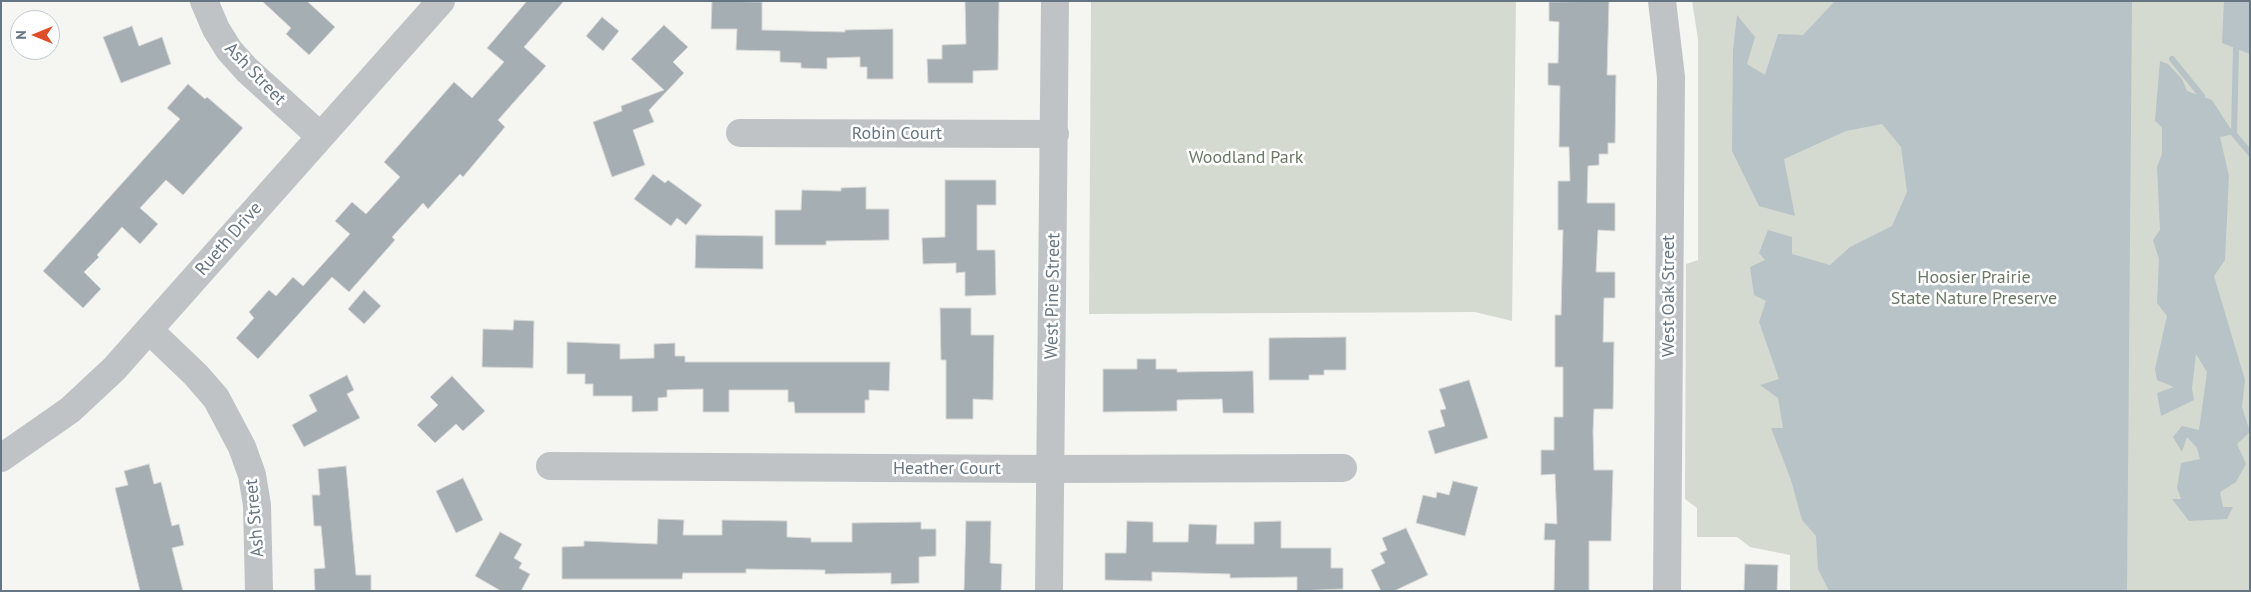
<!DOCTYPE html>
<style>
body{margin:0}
#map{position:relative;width:2251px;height:592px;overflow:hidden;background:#f5f5f2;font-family:"PT Sans",sans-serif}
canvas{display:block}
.frame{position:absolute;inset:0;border:2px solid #657682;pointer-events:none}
.north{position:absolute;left:10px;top:10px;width:50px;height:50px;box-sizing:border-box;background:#fff;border:1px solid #c1c8cd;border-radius:50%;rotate:270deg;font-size:14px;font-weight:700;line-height:20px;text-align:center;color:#657682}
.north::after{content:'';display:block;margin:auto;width:18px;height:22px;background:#dd4f2a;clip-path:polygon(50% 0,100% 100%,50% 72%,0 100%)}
</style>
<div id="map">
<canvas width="2251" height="592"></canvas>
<div class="frame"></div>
<div class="north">N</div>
</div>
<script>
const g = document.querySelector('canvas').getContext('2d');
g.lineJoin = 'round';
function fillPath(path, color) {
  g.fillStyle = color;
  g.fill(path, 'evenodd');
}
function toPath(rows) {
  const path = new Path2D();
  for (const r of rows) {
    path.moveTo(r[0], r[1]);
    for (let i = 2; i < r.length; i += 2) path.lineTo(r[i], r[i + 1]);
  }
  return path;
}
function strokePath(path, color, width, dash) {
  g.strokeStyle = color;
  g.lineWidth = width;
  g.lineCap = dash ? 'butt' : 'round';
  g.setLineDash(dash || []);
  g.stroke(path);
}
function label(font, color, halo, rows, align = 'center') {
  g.font = font + ' "PT Sans",sans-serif';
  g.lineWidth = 5;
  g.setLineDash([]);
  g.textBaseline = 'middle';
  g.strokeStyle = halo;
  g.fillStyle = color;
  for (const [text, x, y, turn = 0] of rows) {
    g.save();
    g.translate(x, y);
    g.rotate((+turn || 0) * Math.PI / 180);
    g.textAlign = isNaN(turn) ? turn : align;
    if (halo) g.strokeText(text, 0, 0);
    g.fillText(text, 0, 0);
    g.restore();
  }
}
const green = toPath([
 [1091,1,1516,1,1512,321,1475,312,1089,314],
 [1692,1,2250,1,2250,591,1790,591,1790,555,1750,547,1737,537,1697,537,1697,508,1685,499,1686,264,1698,260,1698,39]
]);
const water = toPath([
 [1835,1,2132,1,2127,591,1829,591,1818,569,1816,536,1802,520,1791,480,1771,428,1783,428,1778,398,1760,385,1779,379,1759,322,1766,301,1754,295,1750,267,1765,260,1759,253,1768,230,1792,237,1792,254,1830,265,1850,247,1892,226,1907,192,1901,147,1882,124,1846,131,1784,159,1795,216,1759,206,1732,151,1733,50,1737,15,1755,37,1747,64,1765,75,1778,34,1803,35],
 [2224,1,2250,1,2250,54,2222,43],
 [2160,61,2168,64,2182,79,2187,91,2212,100,2234,134,2220,137,2229,176,2225,260,2214,276,2245,380,2242,407,2250,432,2237,444,2246,464,2236,482,2220,492,2223,507,2233,507,2227,519,2189,521,2172,499,2181,499,2177,488,2181,463,2200,459,2197,448,2187,437,2182,452,2173,437,2182,426,2199,430,2207,372,2196,354,2192,388,2194,400,2161,416,2157,393,2174,387,2157,380,2155,369,2167,316,2157,303,2159,259,2153,240,2160,230,2157,167,2162,154,2162,127,2155,121]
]);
const stream = toPath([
 [2236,48,2234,134,2250,153],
 [2172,59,2202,96]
]);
const building = toPath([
 [262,1,307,1,335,27,309,55,286,34,291,28,262,1],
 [527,1,564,1,524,47,546,66,498,120,505,127,463,177,460,174,428,209,423,203,392,237,395,240,349,292,332,277,258,359,236,338,254,318,249,312,269,290,276,296,293,277,303,286,350,234,335,221,352,202,366,214,400,177,384,162,454,82,472,98,504,62,487,48,527,1],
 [712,1,762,2,762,30,845,32,845,30,893,29,893,79,867,79,867,67,860,67,860,57,827,58,827,69,801,68,801,63,780,62,780,51,736,50,737,29,711,29,712,1],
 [965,1,999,1,998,70,973,71,973,83,928,83,927,59,942,59,942,45,966,44,965,1],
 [1609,1,1607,75,1616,75,1615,143,1608,143,1608,154,1599,154,1599,165,1588,166,1587,203,1615,203,1615,231,1598,230,1596,272,1615,272,1615,298,1604,298,1603,342,1614,342,1613,409,1594,409,1593,431,1594,470,1613,470,1611,541,1589,541,1589,591,1554,591,1555,540,1544,540,1545,523,1557,524,1555,474,1541,475,1541,450,1554,450,1554,417,1563,417,1563,367,1555,367,1555,315,1561,315,1563,230,1558,230,1558,181,1570,181,1569,147,1559,147,1560,86,1548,85,1548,63,1558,63,1559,22,1549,21,1549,2,1609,1],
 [602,17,619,31,603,51,586,36,602,17],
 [664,25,688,47,673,62,684,73,649,110,654,122,633,130,645,165,612,177,593,122,622,111,621,106,664,90,631,59,664,25],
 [132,26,139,46,162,37,171,64,121,83,103,37,132,26],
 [188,84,205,99,207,97,243,128,183,195,166,180,140,208,158,224,140,244,122,227,97,255,99,257,84,272,101,289,83,308,43,271,180,119,167,108,188,84],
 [653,174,665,183,668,180,702,205,686,225,677,218,671,226,634,199,653,174],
 [945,180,996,180,996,205,977,205,977,250,995,250,996,295,965,296,965,272,956,273,956,263,923,264,922,238,945,237,945,180],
 [866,187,866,209,889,209,889,240,826,241,826,245,775,245,775,210,801,210,802,190,841,191,841,188,866,187],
 [696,235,763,236,763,269,695,268,696,235],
 [364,290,381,306,364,324,348,309,364,290],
 [940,308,971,308,971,335,994,335,993,400,973,399,973,419,946,419,946,360,941,360,940,308],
 [514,320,534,321,533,368,482,367,483,329,513,330,514,320],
 [1346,337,1346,370,1324,370,1324,375,1309,375,1309,380,1269,380,1269,338,1346,337],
 [567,342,620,344,620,359,654,358,654,344,675,343,675,356,685,356,685,362,890,362,889,391,869,390,869,400,865,400,865,413,795,413,794,402,788,402,788,390,729,390,729,412,703,412,703,389,667,390,667,397,658,398,658,411,632,412,632,396,593,396,593,384,585,384,585,374,567,374,567,342],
 [1137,359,1156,359,1156,369,1177,369,1177,372,1253,371,1254,413,1223,413,1222,399,1177,400,1177,411,1103,412,1103,369,1137,369,1137,359],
 [347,375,354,390,347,394,360,418,304,447,292,425,317,411,309,395,347,375],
 [452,376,485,411,463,431,456,424,435,443,417,425,438,405,430,397,452,376],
 [1469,380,1488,438,1435,454,1428,431,1445,426,1440,410,1446,409,1439,389,1469,380],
 [149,464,154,484,161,482,172,526,179,524,184,545,172,548,183,591,140,591,115,488,128,485,124,471,149,464],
 [346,466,356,575,371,575,371,591,315,591,314,569,325,568,321,526,314,526,312,495,320,495,318,469,346,466],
 [463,478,483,520,456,533,436,491,463,478],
 [1453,481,1478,487,1465,536,1416,523,1423,495,1436,498,1437,492,1449,495,1453,481],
 [658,519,684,520,683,535,722,535,722,520,787,521,787,537,811,538,811,542,852,542,852,523,921,522,921,529,936,529,936,556,919,557,919,583,891,584,891,573,825,574,825,570,746,569,746,573,683,573,682,579,562,579,562,547,584,546,584,541,657,544,658,519],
 [966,521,991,521,990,563,1002,564,1001,591,964,591,966,521],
 [1127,521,1153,522,1153,542,1188,542,1189,524,1217,525,1216,544,1254,544,1254,522,1281,521,1281,548,1331,548,1331,568,1343,568,1343,589,1297,591,1297,577,1230,578,1230,574,1152,572,1152,581,1105,580,1105,553,1126,553,1127,521],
 [1406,528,1428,575,1394,591,1381,591,1371,570,1385,563,1380,553,1387,550,1382,538,1406,528],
 [500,532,522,544,514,558,522,563,519,568,530,574,521,591,501,591,475,576,500,532],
 [1745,564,1778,565,1777,591,1744,591,1745,564]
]);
const minor = toPath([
 [204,1,216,29,229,50,247,70,320,136],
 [1662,1,1671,77,1667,591],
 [740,133,1055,134],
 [149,330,196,375,216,398,242,447,252,475,257,505,259,591],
 [1,458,70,410,114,369,441,1],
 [550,466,1050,469,1343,468],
 [1049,591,1055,1]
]);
const streetNames = [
 ["Ash Street",255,74,46],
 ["Robin Court",897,134],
 ["Rueth Drive",229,239,-49],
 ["West Pine Street",1053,296,-89],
 ["West Oak Street",1669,296,-90],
 ["Heather Court",947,469],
 ["Ash Street",255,518,-95]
];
const parkNames = [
 ["Woodland Park",1246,158],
 ["Hoosier Prairie",1974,278],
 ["State Nature Preserve",1974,299]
];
fillPath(green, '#d5dad1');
fillPath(water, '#b7c3c7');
strokePath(stream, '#b7c3c7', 6);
fillPath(building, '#a5aeb3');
strokePath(building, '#d7d7d5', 1);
strokePath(minor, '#bfc3c6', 28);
label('18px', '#657682', '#fff', streetNames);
label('18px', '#697964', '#fff', parkNames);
</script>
